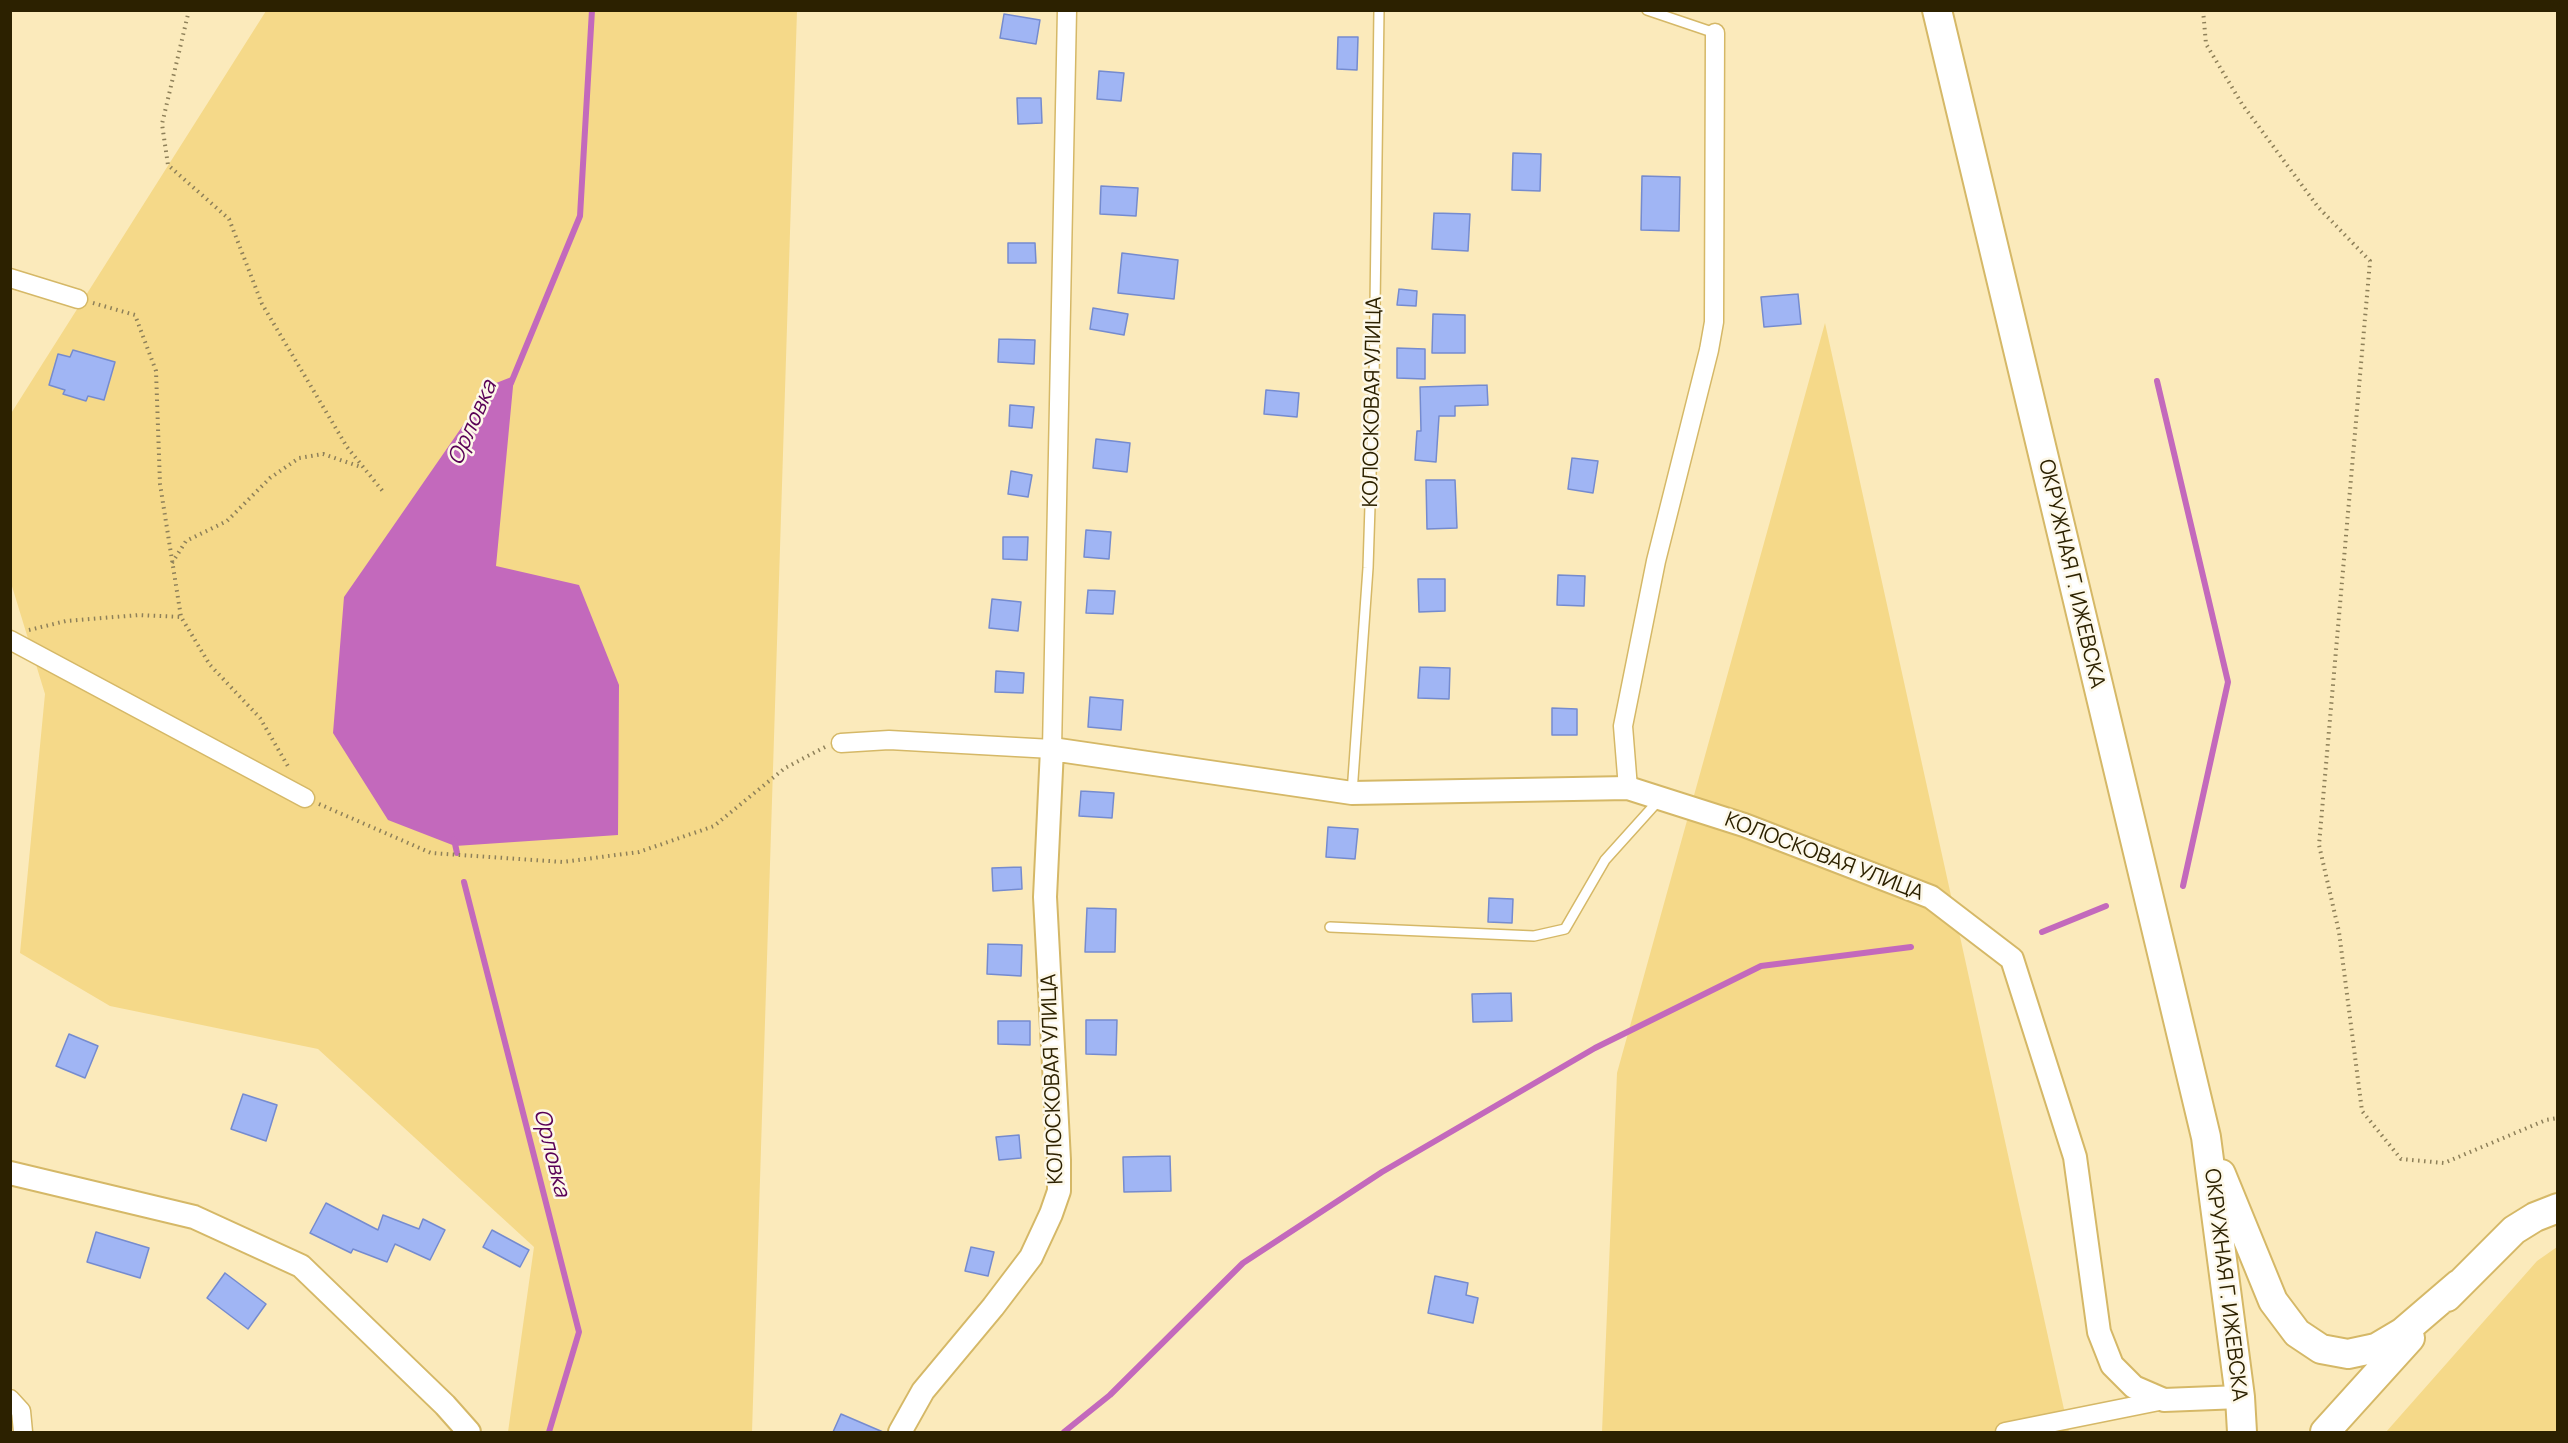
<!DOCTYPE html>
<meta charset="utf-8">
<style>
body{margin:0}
#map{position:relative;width:2568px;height:1443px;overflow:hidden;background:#fbeabb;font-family:Manrope,sans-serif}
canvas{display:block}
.frame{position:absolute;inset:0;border:12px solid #2c2100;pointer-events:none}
</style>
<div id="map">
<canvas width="2568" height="1443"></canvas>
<div class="frame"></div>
</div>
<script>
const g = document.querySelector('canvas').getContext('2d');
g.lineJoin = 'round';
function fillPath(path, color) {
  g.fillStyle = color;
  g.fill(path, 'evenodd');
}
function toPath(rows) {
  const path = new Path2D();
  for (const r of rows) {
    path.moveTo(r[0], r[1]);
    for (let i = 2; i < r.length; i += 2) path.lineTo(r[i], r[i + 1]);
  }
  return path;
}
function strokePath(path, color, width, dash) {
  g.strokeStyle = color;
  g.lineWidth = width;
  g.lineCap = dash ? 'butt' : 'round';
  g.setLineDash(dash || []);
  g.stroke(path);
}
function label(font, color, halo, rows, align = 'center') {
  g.font = font + ' Manrope,sans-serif';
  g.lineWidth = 5;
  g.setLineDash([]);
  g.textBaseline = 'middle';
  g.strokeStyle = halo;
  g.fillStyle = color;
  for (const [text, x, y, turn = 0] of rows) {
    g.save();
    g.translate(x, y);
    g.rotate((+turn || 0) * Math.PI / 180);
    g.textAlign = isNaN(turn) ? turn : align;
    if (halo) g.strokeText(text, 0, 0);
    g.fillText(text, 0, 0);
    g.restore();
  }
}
const green = toPath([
 [266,11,797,11,752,1432,508,1432,534,1247,318,1049,110,1006,20,953,45,694,11,583,10,415],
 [1825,323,2069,1432,1602,1432,1617,1073],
 [2557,1247,2557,1432,2386,1432,2537,1261]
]);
const water = toPath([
 [514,376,496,566,579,585,619,685,618,835,455,846,388,820,333,733,344,597,491,385]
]);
const stream = toPath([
 [2157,381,2228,682,2183,886],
 [511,383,580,216,592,10],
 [454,839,457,853],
 [464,882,579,1332,549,1432],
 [2042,932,2106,906],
 [1064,1432,1110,1395,1243,1263,1382,1172,1595,1048,1761,966,1911,947]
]);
const building = toPath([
 [1004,14,1040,20,1036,44,1000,38,1004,14],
 [1338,37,1358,37,1357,70,1337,69,1338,37],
 [1099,71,1124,73,1121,101,1097,99,1099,71],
 [1017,98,1041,98,1042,123,1018,124,1017,98],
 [1513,153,1541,154,1540,191,1512,190,1513,153],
 [1642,176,1680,177,1679,231,1641,230,1642,176],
 [1101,186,1138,188,1136,216,1100,214,1101,186],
 [1434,213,1470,214,1468,251,1432,249,1434,213],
 [1008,243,1035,243,1036,263,1008,263,1008,243],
 [1122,253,1178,260,1174,299,1118,293,1122,253],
 [1399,289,1417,291,1416,306,1397,305,1399,289],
 [1798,294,1801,324,1764,327,1761,297,1798,294],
 [1093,308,1128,314,1124,335,1090,329,1093,308],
 [1433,314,1465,315,1465,353,1432,353,1433,314],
 [999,339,1035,340,1034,364,998,362,999,339],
 [1397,348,1425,349,1425,379,1397,378,1397,348],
 [73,350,115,362,104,400,88,396,86,401,63,394,65,390,49,385,58,354,70,357,73,350],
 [1487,385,1488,405,1455,406,1455,416,1439,416,1436,462,1415,460,1417,431,1421,431,1420,387,1487,385],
 [1266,390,1299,393,1297,417,1264,414,1266,390],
 [1010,405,1034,407,1032,428,1009,426,1010,405],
 [1096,439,1130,443,1127,472,1093,468,1096,439],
 [1572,458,1598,461,1593,493,1568,489,1572,458],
 [1011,471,1032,475,1028,497,1008,494,1011,471],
 [1426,480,1455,480,1457,528,1427,529,1426,480],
 [1086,530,1111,532,1109,559,1084,557,1086,530],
 [1003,537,1028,537,1027,560,1003,559,1003,537],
 [1558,575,1585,576,1584,606,1557,605,1558,575],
 [1418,579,1445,579,1445,611,1419,612,1418,579],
 [1088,590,1115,591,1113,614,1086,613,1088,590],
 [992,599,1021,602,1018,631,989,628,992,599],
 [1420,667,1450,668,1449,699,1418,698,1420,667],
 [996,671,1024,673,1023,693,995,692,996,671],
 [1090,697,1123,700,1121,730,1088,727,1090,697],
 [1552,708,1577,709,1577,735,1552,735,1552,708],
 [1081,791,1114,793,1112,818,1079,816,1081,791],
 [1328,827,1358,829,1355,859,1326,857,1328,827],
 [1021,867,1022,889,993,891,992,868,1021,867],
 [1489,898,1513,899,1512,923,1488,922,1489,898],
 [1087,908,1116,909,1115,952,1085,952,1087,908],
 [988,944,1022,945,1021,976,987,974,988,944],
 [1511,993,1512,1021,1473,1022,1472,994,1511,993],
 [1086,1020,1117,1020,1116,1055,1086,1054,1086,1020],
 [998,1021,1030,1021,1030,1045,998,1044,998,1021],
 [69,1034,98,1046,85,1078,56,1066,69,1034],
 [243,1094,277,1105,266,1141,231,1129,243,1094],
 [1019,1135,1021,1158,999,1160,996,1137,1019,1135],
 [1170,1156,1171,1191,1124,1192,1123,1157,1170,1156],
 [326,1203,378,1230,383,1215,419,1229,423,1219,445,1230,430,1260,395,1244,387,1262,353,1249,351,1253,310,1233,326,1203],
 [492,1230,529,1250,520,1267,483,1247,492,1230],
 [96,1232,149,1248,140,1278,87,1262,96,1232],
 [971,1247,994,1252,988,1276,965,1271,971,1247],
 [225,1273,266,1304,248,1329,207,1298,225,1273],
 [1435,1276,1468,1283,1466,1295,1478,1298,1473,1323,1428,1313,1435,1276],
 [841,1414,883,1432,833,1432,841,1414]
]);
const path = toPath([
 [189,10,162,124,168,165,229,219,262,304,347,447,385,494],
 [2203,10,2206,44,2242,104,2318,207,2370,261,2319,845,2339,932,2362,1111,2401,1159,2444,1163,2546,1120,2558,1118],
 [93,303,135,315,156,371,160,484,181,617],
 [172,563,186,541,227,521,270,478,299,458,323,454,361,467],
 [29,630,66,621,139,615,181,617,210,665,260,718,289,768],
 [319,804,431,853,563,862,639,852,714,826,785,768,825,747]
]);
const service = toPath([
 [1647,10,1715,33],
 [1352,793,1368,568,1374,381,1379,10],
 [1330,927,1534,936,1565,929,1605,860,1659,800]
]);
const minor = toPath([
 [10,278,78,299],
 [10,640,305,798],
 [841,743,889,740,1052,749,1067,10],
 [1628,788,1623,726,1656,561,1709,350,1714,322,1715,33],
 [10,1399,21,1411,23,1432],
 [2005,1432,2164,1400]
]);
const tertiary = toPath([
 [10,1173,194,1217,301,1266,445,1405,469,1432],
 [900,1432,923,1391,993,1307,1031,1257,1051,1214,1059,1191,1059,1160,1045,897,1052,749,1352,793,1628,788,1744,825,1931,897,2012,959,2075,1157,2099,1332,2112,1365,2134,1387,2164,1400,2240,1397]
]);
const primary = toPath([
 [1937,10,2206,1137,2240,1397,2242,1432],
 [2221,1174,2273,1301,2297,1333,2321,1349,2348,1354,2376,1348,2403,1332,2459,1284],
 [2447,1297,2514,1230,2535,1217,2558,1208],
 [2325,1432,2410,1338]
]);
const streetNames = [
 ["КОЛОСКОВАЯ УЛИЦА",1373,402,-89],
 ["ОКРУЖНАЯ Г. ИЖЕВСКА",2071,574,77],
 ["КОЛОСКОВАЯ УЛИЦА",1824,857,21],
 ["КОЛОСКОВАЯ УЛИЦА",1053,1079,-92],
 ["ОКРУЖНАЯ Г. ИЖЕВСКА",2225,1285,83]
];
const waterNames = [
 ["Орловка",473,423,-66],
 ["Орловка",551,1153,76]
];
fillPath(green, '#f5d989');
fillPath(water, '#c369bc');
strokePath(stream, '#c369bc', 6);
fillPath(building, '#a0b5f4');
strokePath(building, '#758bcf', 1.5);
strokePath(service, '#d5b867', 12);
strokePath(minor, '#d5b867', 21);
strokePath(tertiary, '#d5b867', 26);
strokePath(primary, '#d5b867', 32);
strokePath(path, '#8e8059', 4, [1.5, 4.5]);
strokePath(service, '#fff', 9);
strokePath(minor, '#fff', 18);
strokePath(tertiary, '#fff', 22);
strokePath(primary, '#fff', 28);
label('21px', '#2c2100', '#fdf8e8', streetNames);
label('italic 22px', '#590056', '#fdf8e8', waterNames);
</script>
